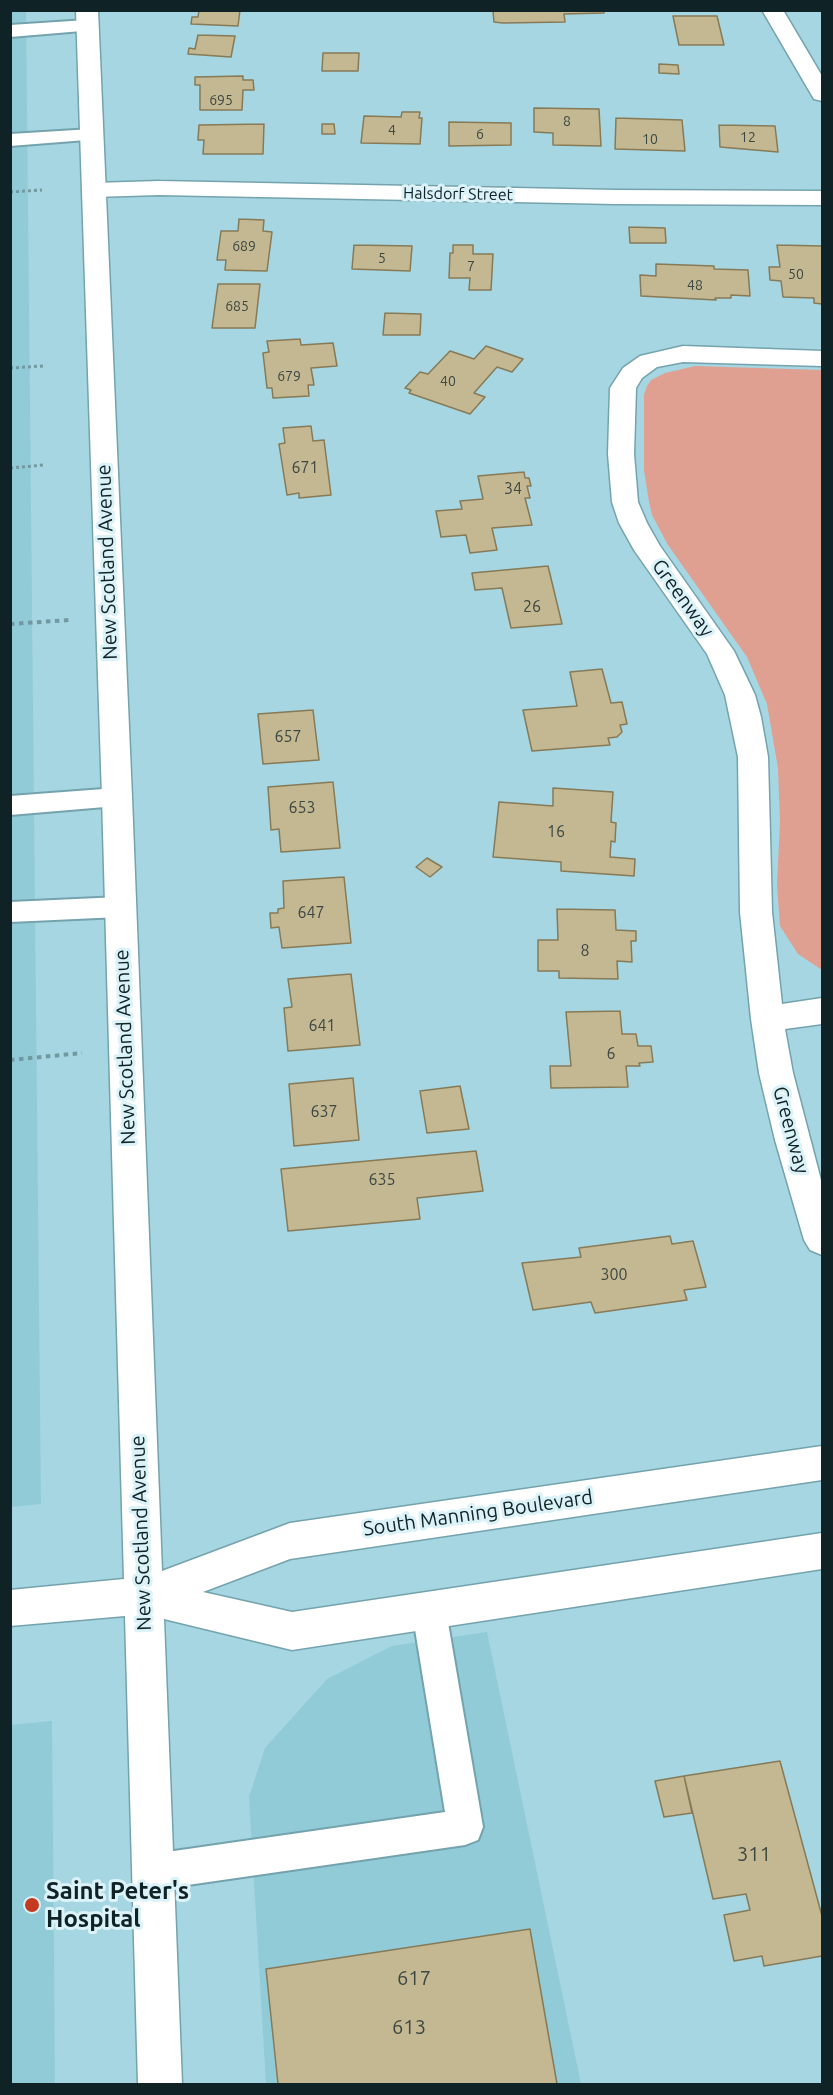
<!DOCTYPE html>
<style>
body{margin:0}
#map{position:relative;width:833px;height:2095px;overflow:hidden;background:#a6d6e1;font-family:Ubuntu,sans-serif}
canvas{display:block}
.frame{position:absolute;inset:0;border:12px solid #0f2226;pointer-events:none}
</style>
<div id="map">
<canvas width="833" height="2095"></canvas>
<div class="frame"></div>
</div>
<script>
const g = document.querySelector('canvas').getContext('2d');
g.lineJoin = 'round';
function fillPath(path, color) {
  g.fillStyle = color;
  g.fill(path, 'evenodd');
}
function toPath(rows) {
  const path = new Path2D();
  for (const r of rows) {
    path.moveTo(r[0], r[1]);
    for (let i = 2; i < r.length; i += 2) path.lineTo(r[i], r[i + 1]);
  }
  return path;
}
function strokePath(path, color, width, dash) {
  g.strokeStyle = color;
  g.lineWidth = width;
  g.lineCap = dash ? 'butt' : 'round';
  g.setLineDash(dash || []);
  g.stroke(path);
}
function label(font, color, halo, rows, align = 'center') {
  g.font = font + ' Ubuntu,sans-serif';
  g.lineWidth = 6;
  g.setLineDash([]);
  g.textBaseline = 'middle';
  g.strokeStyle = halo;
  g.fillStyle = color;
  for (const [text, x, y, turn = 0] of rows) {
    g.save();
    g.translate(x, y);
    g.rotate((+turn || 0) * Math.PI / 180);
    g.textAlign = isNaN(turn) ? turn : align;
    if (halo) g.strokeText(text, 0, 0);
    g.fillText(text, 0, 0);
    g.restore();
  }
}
const built = toPath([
 [26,10,41,1504,11,1507,10,11],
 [487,1632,581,2084,266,2084,249,1797,265,1748,327,1679,392,1646],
 [52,1721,55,2084,11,2084,11,1725]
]);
const green = toPath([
 [695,366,822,370,822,970,798,954,780,926,777,885,780,822,778,768,767,704,747,657,668,545,652,515,649,502,644,470,644,395,647,386,651,380,665,373]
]);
const building = toPath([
 [199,10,240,10,238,26,191,24,192,17,198,17,199,10],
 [603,10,604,13,564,14,565,22,503,23,494,22,493,11,603,10],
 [673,16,717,16,724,45,679,45,673,16],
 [198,35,235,36,231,57,188,54,189,48,195,49,198,35],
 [323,53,359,53,358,71,322,71,323,53],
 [659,64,678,65,679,74,659,73,659,64],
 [243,76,243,80,253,80,254,90,243,90,242,110,200,110,200,85,195,85,195,77,243,76],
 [534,108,599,109,601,146,553,145,553,133,534,132,534,108],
 [402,112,420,112,419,118,422,118,420,144,361,143,364,116,401,117,402,112],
 [616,118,682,120,685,151,615,149,616,118],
 [449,122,511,123,511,145,449,146,449,122],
 [264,124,263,154,203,154,204,140,198,140,199,125,264,124],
 [322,124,334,124,335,134,322,134,322,124],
 [719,125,775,126,778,152,720,147,719,125],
 [239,219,264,220,263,231,272,232,267,271,225,270,226,260,217,260,221,231,238,231,239,219],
 [629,227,665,228,666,243,630,243,629,227],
 [354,245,412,246,410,271,352,269,354,245],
 [453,245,473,245,473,254,493,254,491,290,469,290,470,278,449,278,450,253,453,253,453,245],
 [777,245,822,246,822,304,814,303,814,298,783,297,781,281,770,280,769,267,780,267,777,245],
 [656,264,714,266,714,269,748,270,750,296,731,295,731,298,715,298,716,300,641,296,640,275,656,276,656,264],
 [218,284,260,284,255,328,212,328,218,284],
 [385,313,421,314,420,335,383,335,385,313],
 [300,339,301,345,333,343,337,366,311,368,314,385,308,385,309,396,273,398,272,388,267,388,263,353,269,352,267,341,300,339],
 [486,346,523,359,512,372,497,367,474,393,485,397,470,414,409,393,411,390,405,388,420,372,428,374,450,351,474,359,486,346],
 [311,426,313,441,324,440,331,495,299,498,299,493,287,495,279,444,285,443,283,428,311,426],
 [524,472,525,478,529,478,531,486,527,486,530,498,525,498,532,525,492,528,497,550,470,553,466,535,441,537,436,511,462,509,460,501,483,499,478,476,524,472],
 [548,566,562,624,511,628,502,588,475,590,472,573,548,566],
 [602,669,611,703,622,702,627,724,620,725,622,732,617,737,608,738,610,745,532,751,523,710,577,706,570,672,602,669],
 [313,710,319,760,263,764,258,714,313,710],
 [333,782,340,848,281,852,279,829,271,830,268,787,333,782],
 [553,788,613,792,611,822,616,823,615,842,611,841,610,857,635,859,634,876,561,871,561,862,493,857,499,802,553,806,553,788],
 [427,858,442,867,430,877,416,867,427,858],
 [344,877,351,943,282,948,279,927,271,928,270,913,278,913,278,909,284,908,283,881,344,877],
 [557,909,615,910,616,930,636,931,636,941,631,941,632,962,617,961,618,979,559,978,559,971,538,971,538,940,558,940,557,909],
 [351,974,360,1045,288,1051,284,1008,292,1007,288,979,351,974],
 [620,1011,622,1034,636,1034,638,1046,651,1046,653,1062,639,1063,640,1066,626,1066,628,1087,551,1088,550,1066,571,1066,566,1012,620,1011],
 [353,1078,359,1140,294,1146,289,1084,353,1078],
 [460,1086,469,1129,427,1133,420,1091,460,1086],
 [476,1151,483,1191,417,1198,420,1219,288,1231,281,1169,476,1151],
 [670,1236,672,1244,693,1241,706,1287,684,1290,687,1300,595,1313,591,1302,533,1310,522,1263,581,1257,579,1248,670,1236],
 [780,1761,822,1916,822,1956,764,1966,762,1956,734,1961,724,1915,750,1910,746,1894,713,1899,684,1776,780,1761],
 [684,1776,692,1813,664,1817,655,1781,684,1776],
 [530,1929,557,2084,278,2084,266,1969,530,1929]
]);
const pathFar1 = toPath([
 [10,192,42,190],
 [10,368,43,366],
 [10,468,44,465]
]);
const path = toPath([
 [10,624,70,620],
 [10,1060,82,1053]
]);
const lane = toPath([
 [87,20,94,22,96,26,94,30,10,37,10,25,87,20],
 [92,129,99,131,102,135,99,139,10,146,10,134,92,129],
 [117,788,126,790,130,797,126,804,117,806,10,815,10,796,117,788],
 [120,897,130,900,134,907,130,914,120,917,10,922,10,902,120,897],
 [429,1595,441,1600,446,1611,483,1827,478,1840,465,1845,153,1890,140,1885,135,1872,140,1859,153,1854,445,1812,412,1611,417,1600,429,1595]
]);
const street = toPath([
 [762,10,783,10,822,76,822,101,814,99,811,94,762,10],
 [159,181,616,190,822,191,822,205,616,204,159,195,94,197,86,195,82,190,86,185,94,183,159,181],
 [683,346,822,351,822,366,683,362,657,367,642,378,636,388,634,454,638,502,647,523,660,546,734,651,755,695,761,717,768,757,772,912,782,1004,822,998,822,1024,785,1029,793,1073,822,1184,822,1255,810,1250,804,1240,775,1140,759,1073,751,1019,740,912,738,757,725,695,707,654,634,550,619,523,612,502,608,454,610,388,623,368,640,356,683,346]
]);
const secondary = toPath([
 [76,10,98,10,132,797,162,1571,290,1523,822,1446,822,1480,290,1559,203,1592,292,1612,822,1533,822,1569,292,1650,164,1619,182,2084,138,2084,125,1616,10,1626,10,1590,124,1579,102,797,76,10]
]);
const markers = [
 [32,1905,8,"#c4391f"]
];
const farNumbernames = [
 ["695",221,100],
 ["8",567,121],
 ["4",392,130],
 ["6",480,134],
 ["12",748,137],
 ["10",650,139],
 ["689",244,246],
 ["5",382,258],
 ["7",471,266],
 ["50",796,274],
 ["48",695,285],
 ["685",237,306],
 ["679",289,376],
 ["40",448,381]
];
const farStreetnames = [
 ["Halsdorf Street",458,194,1]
];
const numberNames = [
 ["671",305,468],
 ["34",513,489],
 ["26",532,607],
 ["657",288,737],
 ["653",302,808],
 ["16",556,832],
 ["647",311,913],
 ["8",585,951],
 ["641",322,1026],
 ["6",611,1054],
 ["637",324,1112],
 ["635",382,1180],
 ["300",614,1275]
];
const streetNames = [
 ["New Scotland Avenue",107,562,-92],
 ["Greenway",683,598,54],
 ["New Scotland Avenue",125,1047,-92],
 ["Greenway",791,1130,75],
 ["South Manning Boulevard",478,1513,-8],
 ["New Scotland Avenue",141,1533,-92]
];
const nearNumbernames = [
 ["311",754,1854],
 ["617",414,1978],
 ["613",409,2027]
];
const nearPoinames = [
 ["Saint Peter's",46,1891],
 ["Hospital",46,1919]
];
fillPath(built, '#90cbd7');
fillPath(green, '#dfa092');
fillPath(building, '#c4b893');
strokePath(building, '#867a57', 1.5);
strokePath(lane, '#74a3ad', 4);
strokePath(street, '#74a3ad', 3);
strokePath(secondary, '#74a3ad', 3);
strokePath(pathFar1, '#7299a1', 3, [3, 3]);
strokePath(path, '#7299a1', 4, [4.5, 4.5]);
fillPath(lane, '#fff');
fillPath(street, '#fff');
fillPath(secondary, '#fff');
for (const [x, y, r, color] of markers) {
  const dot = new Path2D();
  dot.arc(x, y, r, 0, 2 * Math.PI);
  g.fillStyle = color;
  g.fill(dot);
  strokePath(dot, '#daf2f8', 2);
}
label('14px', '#3c4841', null, farNumbernames);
label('16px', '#0f2226', '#daf2f8', farStreetnames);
label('16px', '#3c4841', null, numberNames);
label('20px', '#0f2226', '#daf2f8', streetNames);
label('20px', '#3c4841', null, nearNumbernames);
label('bold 24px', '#0f2226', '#daf2f8', nearPoinames, 'left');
</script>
